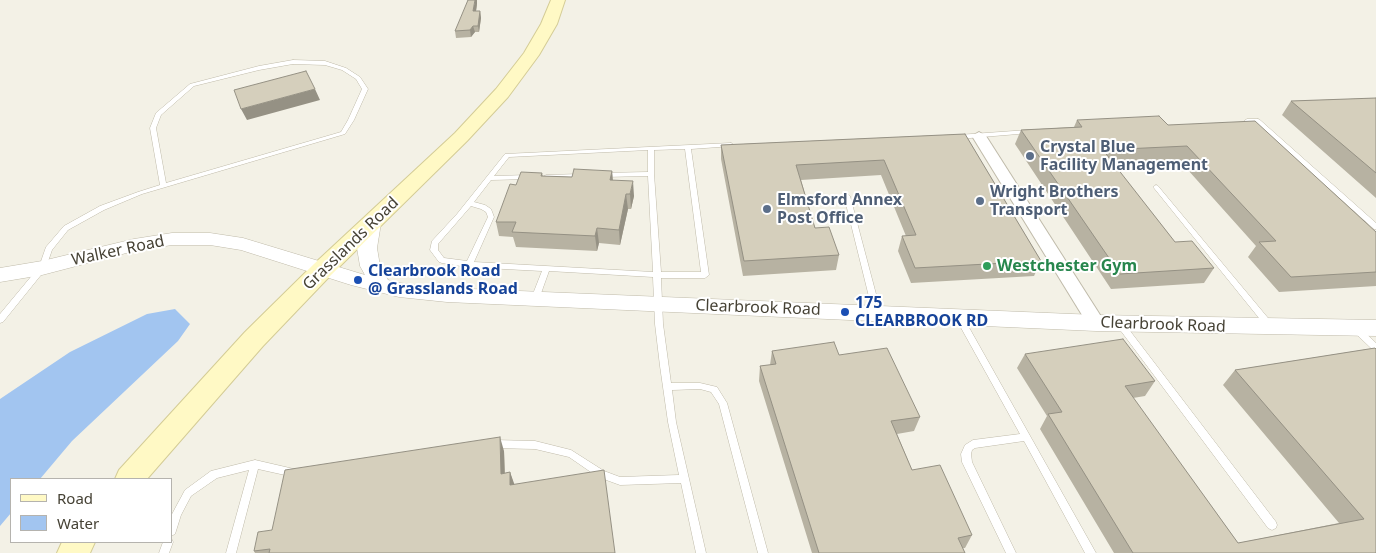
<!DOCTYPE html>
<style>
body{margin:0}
#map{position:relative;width:1376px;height:553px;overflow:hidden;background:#f3f1e6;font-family:"Noto Sans",sans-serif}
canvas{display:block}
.legend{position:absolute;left:10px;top:478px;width:162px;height:65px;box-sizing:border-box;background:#fff;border:1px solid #b5b3ae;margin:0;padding:6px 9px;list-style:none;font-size:15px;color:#464235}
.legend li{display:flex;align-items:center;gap:10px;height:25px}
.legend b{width:25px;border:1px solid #b5b3ae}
</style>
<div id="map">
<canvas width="1376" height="553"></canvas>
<ul class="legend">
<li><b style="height:6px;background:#fff9c5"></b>Road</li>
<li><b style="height:14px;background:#a2c5f0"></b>Water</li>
</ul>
</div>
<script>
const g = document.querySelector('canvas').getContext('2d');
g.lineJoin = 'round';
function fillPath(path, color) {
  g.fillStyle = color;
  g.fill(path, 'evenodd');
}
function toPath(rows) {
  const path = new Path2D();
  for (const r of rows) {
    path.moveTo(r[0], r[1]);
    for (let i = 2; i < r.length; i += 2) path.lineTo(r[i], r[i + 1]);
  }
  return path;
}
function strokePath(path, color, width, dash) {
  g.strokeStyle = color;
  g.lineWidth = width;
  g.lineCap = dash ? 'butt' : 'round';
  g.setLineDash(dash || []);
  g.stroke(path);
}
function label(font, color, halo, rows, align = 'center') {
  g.font = font + ' "Noto Sans",sans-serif';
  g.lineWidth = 4;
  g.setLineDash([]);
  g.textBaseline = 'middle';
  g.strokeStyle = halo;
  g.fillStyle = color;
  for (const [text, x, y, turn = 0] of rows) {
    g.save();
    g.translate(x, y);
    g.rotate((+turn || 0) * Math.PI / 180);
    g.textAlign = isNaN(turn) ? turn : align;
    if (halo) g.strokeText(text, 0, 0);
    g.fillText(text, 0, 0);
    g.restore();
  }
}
const water = toPath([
 [175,309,190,324,178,341,72,441,40,479,11,479,11,513,0,526,0,399,70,352,147,314]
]);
const service = toPath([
 [293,60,325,61,346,68,360,77,368,89,354,120,345,134,142,194,104,210,68,230,52,250,45,270,3,322,0,323,0,314,39,267,46,247,64,226,100,206,138,192,160,185,150,128,156,113,190,84,259,66,293,60],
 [293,64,325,65,342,70,356,79,362,89,348,120,341,132,166,183,156,128,161,115,194,86,259,70,293,64],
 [1258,119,1260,120,1376,223,1376,229,1374,229,1256,123,1247,123,1244,121,1247,119,1258,119],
 [1028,130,1030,131,1030,133,958,139,955,137,958,135,1028,130],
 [731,143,734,145,733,146,691,149,709,275,705,278,661,278,663,324,671,383,700,383,717,387,727,403,768,553,758,553,719,404,711,392,700,389,672,390,676,422,706,553,696,553,681,483,620,485,598,477,569,457,535,449,493,448,490,447,488,444,490,441,493,440,535,441,571,450,604,471,620,477,679,475,668,422,660,366,655,324,653,277,549,271,539,299,538,301,535,302,532,301,531,299,542,271,467,267,442,263,439,262,430,250,432,241,457,214,505,154,731,143],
 [685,149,701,272,661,272,654,174,654,150,685,149],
 [648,150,648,172,603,173,600,175,603,177,648,176,653,272,474,262,494,217,491,209,485,205,474,202,491,180,529,179,532,177,529,175,494,176,509,157,648,150],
 [471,206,481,209,486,212,488,217,467,261,444,258,438,250,438,244,471,206],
 [581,174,584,176,583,177,546,179,543,177,546,175,581,174],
 [1156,185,1158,186,1273,324,1274,326,1273,328,1267,328,1154,188,1153,187,1156,185],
 [847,194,850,196,881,313,880,315,877,316,874,315,873,313,844,196,847,194],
 [959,314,962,315,1096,553,1085,553,1024,441,975,448,972,450,971,454,972,462,1016,553,1006,553,962,462,961,454,965,445,973,440,1020,434,955,317,956,315,959,314],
 [1121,322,1124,323,1276,522,1277,525,1276,528,1272,530,1268,528,1118,327,1117,325,1118,323,1121,322],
 [1357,327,1360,328,1376,343,1376,351,1373,350,1354,332,1353,330,1354,328,1357,327],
 [255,460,294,469,297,470,299,473,297,476,294,477,258,469,236,553,226,553,249,470,217,478,191,496,181,515,175,534,171,536,171,516,185,490,211,471,255,460],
 [171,538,173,542,169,553,159,553,163,542,171,542,171,538]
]);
const minor = toPath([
 [979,132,986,136,1102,318,1105,323,1102,328,1096,329,1090,328,972,136,979,132]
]);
const tertiary = toPath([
 [372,217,379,219,381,223,377,248,380,266,388,280,399,283,447,288,1096,315,1376,320,1376,336,1096,331,447,302,399,297,351,285,241,250,210,245,172,245,134,251,42,275,0,282,0,268,42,261,134,239,172,233,210,233,243,238,365,275,360,266,357,248,363,223,365,219,372,217]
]);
const secondary = toPath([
 [551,0,565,0,557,24,539,55,508,97,467,141,330,276,263,346,147,479,115,479,119,470,245,332,314,264,455,133,496,89,524,53,541,24,551,0],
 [62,542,95,542,90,553,57,553,62,542]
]);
const wall = toPath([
 [477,4,476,11,480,11,481,18,479,32,475,32,471,37,456,38,455,31],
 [1376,98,1376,198,1282,115,1291,101],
 [1077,120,1168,125,1376,232,1376,286,1279,292,1248,257,1256,246,1179,160,1113,164,1175,242,1214,268,1204,283,1111,289,1015,144,1021,130,1074,127],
 [965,134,1041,261,1034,276,911,283,898,251,902,236,906,236,881,175,801,180,815,228,839,255,836,270,743,276,721,159,721,145],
 [612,171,613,180,634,196,631,209,628,209,620,245,599,243,597,251,516,247,513,237,499,236,496,222,516,185,542,173,543,176,572,177],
 [1375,348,1376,553,1114,553,1040,429,1047,416,1017,368,1025,354,1155,381,1145,396,1133,398,1238,543,1339,523,1223,385,1235,370],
 [772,351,839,355,920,417,914,431,897,434,912,470,972,535,965,548,963,548,965,553,812,553,759,381,760,366,770,365],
 [504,451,505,473,510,472,514,485,615,553,255,553,254,551,272,530]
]);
const shadedWall = toPath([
 [475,0,477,0,477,4,475,18,473,11],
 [480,11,481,18,479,32,478,26],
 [473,26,475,32,471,37,470,30],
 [315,89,320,100,247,120,241,109],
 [612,171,613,186,610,180],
 [633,181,634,196,631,209,630,194],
 [626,194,628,209,620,245,619,230],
 [597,228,599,243,597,251,595,236],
 [500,437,504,451,505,488,501,474],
 [510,472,515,486,510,485]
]);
const building = toPath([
 [468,0,475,0,473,11,480,11,478,26,473,26,470,30,455,31,468,0],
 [306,71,315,89,241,109,234,90,306,71],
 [1376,98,1376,173,1291,101,1376,98],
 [1159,116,1168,125,1255,121,1376,232,1376,272,1291,277,1259,242,1276,241,1187,146,1103,150,1175,242,1192,241,1214,268,1120,274,1021,130,1082,127,1077,120,1159,116],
 [965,134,1041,261,915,268,902,236,916,235,884,160,796,165,815,228,829,227,839,255,744,261,721,145,965,134],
 [574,169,612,171,610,180,633,181,630,194,626,194,619,230,597,228,595,236,512,232,516,222,496,222,510,184,516,185,521,172,542,173,541,176,572,177,574,169],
 [1123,339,1155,381,1125,386,1238,543,1364,519,1235,370,1375,348,1376,349,1376,553,1133,553,1048,414,1062,412,1025,354,1123,339],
 [834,342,839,355,887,348,920,417,891,421,912,470,940,465,972,535,958,538,965,553,819,553,760,366,776,364,772,351,834,342],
 [500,437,501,474,510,472,510,485,604,470,615,553,269,553,270,549,254,551,258,532,272,530,285,470,500,437]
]);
const markers = [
 [1030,156,5,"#5c6f8a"],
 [980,201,5,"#5c6f8a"],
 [767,209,5,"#5c6f8a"],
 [987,266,5,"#2e9e5b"],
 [358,280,5,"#1a4fb4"],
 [845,312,5,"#1a4fb4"]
];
const serviceNames = [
 ["Crystal Blue",1040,147],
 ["Facility Management",1040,165],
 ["Wright Brothers",990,192],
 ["Transport",990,210],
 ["Elmsford Annex",777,200],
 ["Post Office",777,218]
];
const streetNames = [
 ["Grasslands Road",351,244,-44],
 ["Walker Road",118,251,-12],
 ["Clearbrook Road",758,308,2],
 ["Clearbrook Road",1163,325,2]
];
const leisureNames = [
 ["Westchester Gym",997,266]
];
const transitNames = [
 ["Clearbrook Road",368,271],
 ["@ Grasslands Road",368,289],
 ["175",855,303],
 ["CLEARBROOK RD",855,321]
];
fillPath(water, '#a2c5f0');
strokePath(service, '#bfbaa9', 1);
strokePath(minor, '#bfbaa9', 2);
strokePath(tertiary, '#bfbaa9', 1);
strokePath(secondary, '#d4cc96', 2);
fillPath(service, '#fff');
fillPath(minor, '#fff');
fillPath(tertiary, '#fff');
fillPath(secondary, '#fff9c5');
fillPath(wall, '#b7b2a2');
fillPath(shadedWall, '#959184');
fillPath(building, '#d5cfbc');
strokePath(building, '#959184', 1);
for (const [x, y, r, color] of markers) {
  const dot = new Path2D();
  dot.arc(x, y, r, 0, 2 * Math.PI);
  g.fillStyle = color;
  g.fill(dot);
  strokePath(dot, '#fff', 2);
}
label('bold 16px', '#4e5e75', '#fff', serviceNames, 'left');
label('16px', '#464235', '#fff', streetNames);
label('bold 16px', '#27864d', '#fff', leisureNames, 'left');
label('bold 16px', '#164399', '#fff', transitNames, 'left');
</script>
